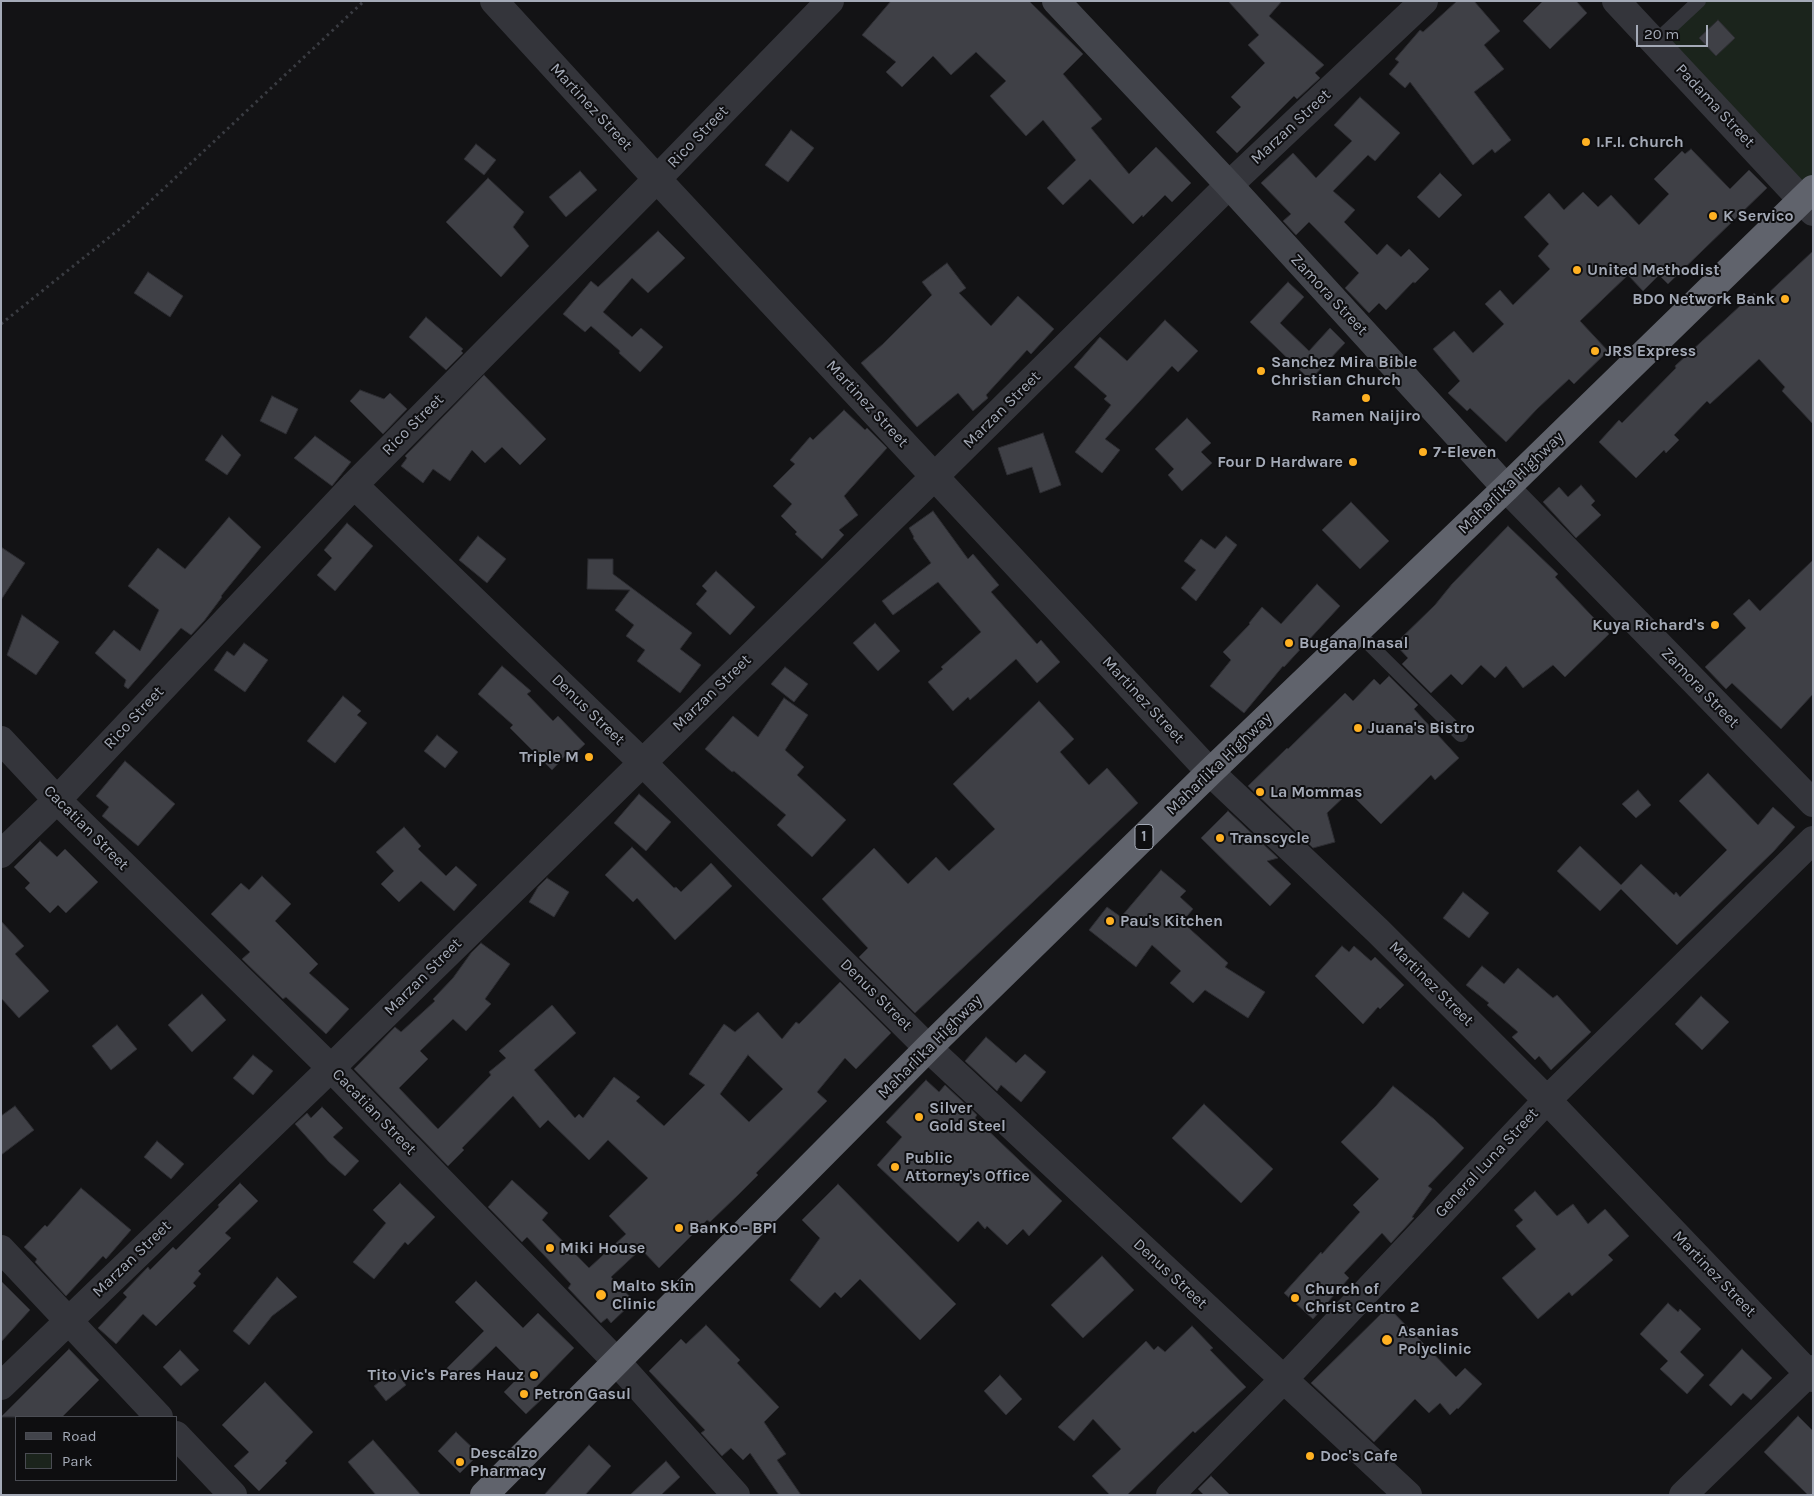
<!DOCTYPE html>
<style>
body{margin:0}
#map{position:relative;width:1814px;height:1496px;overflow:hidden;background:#131315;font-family:Karla,sans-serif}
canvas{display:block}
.frame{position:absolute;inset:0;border:2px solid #a4aab7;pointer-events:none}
.legend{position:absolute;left:15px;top:1416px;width:162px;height:65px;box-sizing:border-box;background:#0e0e10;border:1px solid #4a4c53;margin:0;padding:6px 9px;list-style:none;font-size:15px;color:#a4aab7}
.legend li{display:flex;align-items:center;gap:10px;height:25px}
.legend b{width:25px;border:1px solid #4a4c53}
.scale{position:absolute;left:1636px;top:25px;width:72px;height:22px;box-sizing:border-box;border:2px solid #a4aab7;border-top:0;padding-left:6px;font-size:15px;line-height:18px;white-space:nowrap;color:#a4aab7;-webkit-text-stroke:4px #0e0e10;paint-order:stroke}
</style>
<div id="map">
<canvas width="1814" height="1496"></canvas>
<div class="frame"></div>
<ul class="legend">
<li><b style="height:6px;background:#42444b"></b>Road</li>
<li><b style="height:14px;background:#1b241c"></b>Park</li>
</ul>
<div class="scale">20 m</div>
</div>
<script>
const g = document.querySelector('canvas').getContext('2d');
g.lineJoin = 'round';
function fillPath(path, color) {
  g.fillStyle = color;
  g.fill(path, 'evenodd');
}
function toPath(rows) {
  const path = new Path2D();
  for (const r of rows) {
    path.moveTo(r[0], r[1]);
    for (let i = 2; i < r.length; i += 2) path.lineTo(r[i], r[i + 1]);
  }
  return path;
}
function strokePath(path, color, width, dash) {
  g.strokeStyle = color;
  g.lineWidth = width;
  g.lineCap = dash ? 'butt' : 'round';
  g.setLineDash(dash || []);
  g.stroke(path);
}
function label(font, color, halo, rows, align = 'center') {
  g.font = font + ' Karla,sans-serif';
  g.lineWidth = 4;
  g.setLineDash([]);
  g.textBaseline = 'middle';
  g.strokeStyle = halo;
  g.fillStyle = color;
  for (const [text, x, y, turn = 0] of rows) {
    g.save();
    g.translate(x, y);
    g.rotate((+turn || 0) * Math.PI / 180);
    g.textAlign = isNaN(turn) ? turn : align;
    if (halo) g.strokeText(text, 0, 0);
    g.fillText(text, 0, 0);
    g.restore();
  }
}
const green = toPath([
 [1699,1,1813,1,1813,189,1801,200,1655,42]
]);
const building = toPath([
 [891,1,1029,1,1083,54,1063,74,1102,119,1091,128,1129,174,1156,147,1191,183,1172,202,1165,195,1143,217,1142,215,1133,224,1090,179,1063,205,1047,188,1076,160,1043,120,1026,136,990,96,1006,81,976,52,951,75,933,56,902,87,886,72,896,62,862,35,891,1],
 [1228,1,1282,1,1269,16,1324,65,1315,73,1320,78,1297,99,1294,96,1237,153,1216,132,1241,107,1231,97,1265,63,1248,45,1259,35,1228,1],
 [1457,1,1474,1,1500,31,1484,45,1504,69,1474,92,1511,140,1495,153,1492,149,1473,165,1410,82,1405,88,1389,74,1399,62,1395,59,1420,30,1423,32,1457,1],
 [1543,1,1576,1,1587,13,1550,49,1523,21,1543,1],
 [1718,20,1735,38,1716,56,1699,38,1718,20],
 [1360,97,1400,133,1375,161,1368,155,1333,191,1355,210,1344,222,1377,255,1387,244,1401,257,1409,249,1429,269,1415,283,1413,282,1386,310,1379,303,1369,313,1345,288,1359,273,1309,222,1296,235,1283,221,1291,214,1261,183,1293,153,1316,178,1352,141,1334,125,1360,97],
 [791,130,814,148,788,182,765,165,791,130],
 [476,144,496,160,484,175,464,159,476,144],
 [1691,149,1730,189,1749,170,1767,188,1668,284,1659,275,1643,291,1628,275,1580,321,1608,351,1574,384,1569,379,1537,409,1506,442,1470,408,1467,411,1448,393,1460,381,1433,349,1454,331,1473,353,1504,324,1485,304,1500,290,1513,305,1550,269,1538,256,1549,244,1524,217,1549,193,1564,210,1583,192,1598,207,1611,195,1639,225,1669,194,1654,179,1682,151,1685,154,1691,149],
 [580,171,597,190,566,217,549,197,580,171],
 [1440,173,1462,195,1439,218,1417,197,1440,173],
 [488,178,524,212,513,227,529,246,501,277,446,222,488,178],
 [658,231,685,258,648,293,632,278,603,312,632,337,641,328,663,347,640,372,619,353,620,351,591,326,585,332,563,314,591,281,598,287,658,231],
 [1813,251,1813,424,1782,391,1785,387,1759,359,1710,404,1707,401,1674,435,1679,440,1666,453,1664,450,1636,478,1599,442,1619,420,1622,423,1676,368,1675,366,1754,293,1761,300,1813,251],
 [947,263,966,288,959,293,991,326,1018,296,1054,329,1031,354,1027,350,986,395,988,398,973,411,958,393,917,427,861,363,883,344,932,295,922,282,947,263],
 [148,272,183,296,170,317,134,293,148,272],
 [1288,282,1304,297,1280,323,1309,351,1330,328,1345,343,1310,380,1250,322,1288,282],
 [426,317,463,349,461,351,463,353,446,370,409,337,426,317],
 [1165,320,1198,351,1178,372,1172,366,1105,439,1120,450,1102,473,1075,452,1111,405,1104,399,1107,396,1074,367,1100,337,1127,361,1165,320],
 [484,375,546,439,520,465,502,447,485,463,472,450,450,481,433,469,423,483,401,466,407,458,405,456,484,375],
 [360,390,384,399,390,393,407,409,383,434,350,401,360,390],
 [272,396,298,409,286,434,260,421,272,396],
 [844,410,865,430,867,428,887,448,844,496,858,515,839,530,844,535,822,559,795,534,797,532,781,516,792,504,773,486,795,464,790,460,810,437,813,440,844,410],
 [1187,418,1211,443,1201,452,1212,463,1182,491,1168,475,1174,469,1155,449,1187,418],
 [1043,433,1061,485,1040,493,1032,467,1007,475,998,448,1043,433],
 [222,435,241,455,227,475,205,460,222,435],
 [315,436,351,462,332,486,294,458,315,436],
 [1581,485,1595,501,1591,505,1601,515,1576,538,1543,502,1559,487,1568,497,1581,485],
 [1351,502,1389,541,1360,569,1322,530,1351,502],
 [933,511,968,559,973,554,999,585,991,592,1037,644,1041,640,1060,662,1037,683,1016,659,970,700,968,697,953,711,928,682,943,669,941,667,981,632,938,582,893,615,882,601,931,563,913,538,914,537,909,528,933,511],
 [229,517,261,547,221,596,222,597,204,621,191,635,181,628,128,689,124,686,126,680,95,653,114,630,140,651,159,610,128,586,158,548,185,569,229,517],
 [347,523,373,546,335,591,317,575,332,558,324,550,347,523],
 [1508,526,1558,574,1555,577,1609,634,1565,677,1553,665,1523,688,1506,666,1495,678,1481,665,1462,685,1451,674,1431,693,1402,664,1408,658,1395,644,1435,605,1452,584,1508,526],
 [478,536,506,559,487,583,459,560,478,536],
 [1226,536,1237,545,1196,601,1181,588,1196,570,1184,561,1201,539,1215,549,1226,536],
 [1,547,25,563,1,600,1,547],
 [588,559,613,559,613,574,692,633,680,649,701,665,680,693,637,661,645,650,626,636,634,625,615,610,630,590,587,589,588,559],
 [1813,560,1813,694,1781,729,1732,683,1726,689,1705,667,1746,628,1733,614,1749,599,1760,611,1813,560],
 [716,571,755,607,730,635,696,604,707,591,702,586,716,571],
 [1317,584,1340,606,1284,667,1283,666,1244,713,1210,686,1231,660,1223,652,1250,624,1249,623,1262,607,1281,624,1317,584],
 [22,615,59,642,36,675,7,655,22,615],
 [875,623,900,651,878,671,853,643,875,623],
 [244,643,268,660,245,692,214,670,227,651,234,656,244,643],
 [502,666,531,691,527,694,553,721,558,716,585,744,569,759,566,755,552,770,510,728,513,725,478,694,502,666],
 [785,667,808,684,794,702,771,684,785,667],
 [1389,676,1418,705,1414,709,1459,758,1435,780,1431,775,1381,824,1349,792,1327,813,1335,842,1313,848,1248,786,1287,748,1288,749,1345,693,1353,701,1374,679,1380,685,1389,676],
 [343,696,361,711,357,715,367,723,335,763,307,741,343,696],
 [784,698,808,715,785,750,804,767,797,775,846,820,812,857,777,825,786,815,734,771,732,772,705,749,733,716,758,737,784,698],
 [1039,701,1074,739,1060,752,1089,785,1107,768,1138,803,915,1013,859,957,868,948,822,899,874,848,908,884,936,857,949,871,995,829,953,784,1039,701],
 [437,735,458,752,445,768,424,751,437,735],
 [125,761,175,804,138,846,102,816,109,807,96,796,125,761],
 [1708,773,1758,825,1773,807,1795,827,1774,851,1677,945,1621,889,1600,911,1557,871,1580,846,1621,885,1641,864,1674,895,1676,892,1680,897,1727,850,1679,801,1708,773],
 [1638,790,1651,805,1636,818,1622,804,1638,790],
 [639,794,671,822,646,851,614,823,639,794],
 [1228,811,1278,858,1267,861,1291,884,1270,906,1201,838,1228,811],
 [404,827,421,846,418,849,446,876,456,866,477,885,454,911,421,881,399,902,381,884,394,871,376,852,404,827],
 [40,841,57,857,65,849,98,882,66,913,58,905,50,913,25,888,30,883,14,867,40,841],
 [632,847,674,888,676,887,681,892,711,863,732,886,675,940,637,898,633,902,605,875,632,847],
 [1161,870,1186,891,1180,897,1193,909,1182,922,1228,963,1225,967,1265,992,1248,1018,1205,990,1193,1003,1170,983,1181,971,1152,945,1136,967,1089,930,1107,907,1121,917,1161,870],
 [262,876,291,904,275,921,318,964,309,973,349,1009,326,1034,286,997,283,999,242,959,250,952,211,914,241,883,249,890,262,876],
 [547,878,569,892,554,917,529,902,538,887,547,878],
 [1463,892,1489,913,1469,938,1443,918,1463,892],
 [1,921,24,946,15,954,49,991,19,1018,1,998,1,921],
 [481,943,510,964,485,999,491,1004,466,1031,453,1019,420,1051,428,1059,399,1088,438,1129,491,1075,489,1072,506,1058,499,1051,552,1005,576,1033,534,1070,575,1118,579,1114,583,1118,614,1077,640,1097,636,1101,664,1126,705,1085,689,1074,724,1024,735,1032,758,1012,782,1039,796,1022,799,1024,840,982,891,1033,856,1069,845,1058,817,1092,827,1101,756,1173,758,1175,738,1195,710,1222,707,1220,659,1268,641,1249,611,1277,634,1301,611,1323,607,1318,601,1323,568,1288,571,1284,527,1237,522,1242,488,1207,512,1180,548,1213,542,1220,589,1268,626,1234,609,1216,648,1178,608,1140,589,1160,548,1120,540,1128,513,1096,462,1148,464,1150,448,1166,354,1069,395,1027,401,1032,435,1001,433,999,453,978,471,953,481,943],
 [748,1055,783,1089,749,1122,720,1094,748,1055],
 [1342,946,1349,952,1354,946,1371,961,1375,957,1404,985,1380,1009,1378,1007,1363,1024,1315,976,1342,946],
 [1482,966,1504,984,1518,968,1553,998,1557,995,1591,1032,1551,1070,1539,1056,1535,1060,1512,1037,1518,1032,1487,1005,1489,1003,1466,985,1482,966],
 [202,994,226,1020,192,1052,168,1025,202,994],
 [1701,996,1729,1022,1702,1050,1675,1024,1701,996],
 [117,1025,137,1049,111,1070,92,1046,117,1025],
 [986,1037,1016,1063,1025,1054,1046,1072,1021,1102,1001,1085,997,1091,965,1061,986,1037],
 [253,1055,273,1071,253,1095,233,1078,253,1055],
 [926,1080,939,1092,945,1085,977,1115,975,1118,1062,1201,1029,1236,1023,1229,1007,1245,987,1226,985,1229,978,1221,958,1242,877,1165,902,1137,886,1122,926,1080],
 [1393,1086,1434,1119,1464,1148,1428,1186,1432,1189,1412,1217,1414,1218,1391,1243,1382,1233,1344,1273,1349,1278,1313,1319,1284,1293,1321,1252,1322,1254,1360,1212,1353,1205,1379,1179,1341,1142,1376,1106,1393,1086],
 [1204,1104,1273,1169,1241,1203,1172,1138,1204,1104],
 [15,1106,34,1130,1,1155,1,1116,15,1106],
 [322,1107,343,1128,333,1137,359,1161,345,1176,329,1162,295,1124,307,1113,311,1118,322,1107],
 [157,1141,184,1164,171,1179,144,1157,157,1141],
 [240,1183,258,1201,225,1233,231,1238,198,1271,201,1274,193,1283,196,1286,156,1326,143,1314,116,1344,98,1328,127,1297,123,1293,148,1267,150,1270,173,1247,176,1250,219,1207,218,1205,240,1183],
 [400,1183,435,1217,408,1245,405,1242,374,1279,353,1262,386,1223,373,1210,400,1183],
 [838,1184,956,1304,920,1340,860,1279,841,1298,835,1292,820,1308,790,1280,820,1238,802,1220,838,1184],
 [81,1188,131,1230,106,1259,103,1256,66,1296,35,1262,37,1259,24,1247,45,1225,47,1227,81,1188],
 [1535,1191,1557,1216,1573,1204,1588,1224,1605,1209,1629,1236,1608,1255,1613,1260,1572,1296,1569,1292,1538,1319,1502,1278,1536,1249,1516,1226,1523,1220,1514,1210,1535,1191],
 [1102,1256,1134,1290,1083,1338,1051,1305,1102,1256],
 [277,1277,297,1297,272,1316,249,1345,233,1331,277,1277],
 [1,1281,30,1310,1,1342,1,1281],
 [476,1281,523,1328,538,1313,574,1348,535,1388,544,1397,526,1414,504,1392,523,1373,496,1346,459,1382,446,1369,484,1331,455,1302,476,1281],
 [1668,1303,1678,1312,1680,1309,1701,1329,1680,1352,1704,1375,1687,1394,1660,1369,1668,1361,1640,1334,1668,1303],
 [1388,1307,1456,1377,1465,1368,1482,1384,1458,1409,1457,1408,1450,1415,1440,1403,1429,1413,1415,1399,1374,1442,1311,1383,1388,1307],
 [706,1325,740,1360,737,1363,779,1407,764,1422,786,1454,777,1460,801,1495,779,1495,750,1453,743,1460,731,1448,722,1456,701,1433,705,1430,649,1371,681,1339,686,1344,706,1325],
 [1192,1326,1213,1348,1210,1350,1246,1387,1195,1433,1193,1431,1127,1495,1110,1495,1092,1476,1121,1449,1093,1419,1074,1441,1058,1427,1146,1341,1154,1350,1158,1346,1165,1352,1192,1326],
 [69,1349,99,1380,62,1417,1,1417,69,1349],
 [1742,1349,1772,1378,1751,1400,1743,1393,1731,1406,1709,1385,1742,1349],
 [180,1350,199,1370,181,1386,163,1367,180,1350],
 [395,1370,406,1385,386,1401,374,1386,395,1370],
 [1000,1375,1022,1399,1006,1415,984,1391,1000,1375],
 [265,1382,313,1432,285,1461,287,1463,259,1491,234,1466,249,1452,222,1425,265,1382],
 [1798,1416,1813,1431,1813,1495,1808,1495,1764,1452,1798,1416],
 [456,1432,479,1454,460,1473,438,1451,456,1432],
 [373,1440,421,1495,376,1495,348,1462,373,1440],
 [589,1445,611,1466,585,1495,544,1495,589,1445],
 [666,1461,680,1477,661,1495,630,1495,666,1461],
 [1211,1476,1230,1495,1204,1495,1198,1489,1211,1476]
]);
const path = toPath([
 [1,324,127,223,364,1]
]);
const lane = toPath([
 [1655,42,1699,1],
 [1356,631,1461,735]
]);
const street = toPath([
 [494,1,657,179,1210,772,1378,931,1547,1100,1813,1378],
 [1616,1,1813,212],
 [354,485,642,762,928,1048,1408,1495],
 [1506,488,1813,803],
 [1,740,57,800,331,1068,616,1361,736,1495],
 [1,854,57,800,354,485,657,179,830,1],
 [1,1249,159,1417],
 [1,1386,331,1068,934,477,1229,185,1424,1],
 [176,1435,233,1495],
 [1170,1495,1283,1380,1547,1100,1813,840],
 [1683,1495,1813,1369]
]);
const secondary = toPath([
 [1056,1,1229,185,1506,488]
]);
const highway = toPath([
 [484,1495,928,1048,1210,772,1506,488,1813,189]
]);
const markers = [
 [1586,142,5,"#ffb122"],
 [1713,216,5,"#ffb122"],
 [1577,270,5,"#ffb122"],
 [1785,299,5,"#ffb122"],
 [1595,351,5,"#ffb122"],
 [1261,371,5,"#ffb122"],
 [1366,398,5,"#ffb122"],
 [1423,452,5,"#ffb122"],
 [1353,462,5,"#ffb122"],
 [1715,625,5,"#ffb122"],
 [1289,643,5,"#ffb122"],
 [1358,728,5,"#ffb122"],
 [589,757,5,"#ffb122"],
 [1260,792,5,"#ffb122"],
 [1220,838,5,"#ffb122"],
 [1110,921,5,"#ffb122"],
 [919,1117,5,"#ffb122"],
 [895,1167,5,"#ffb122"],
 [679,1228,5,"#ffb122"],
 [550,1248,5,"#ffb122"],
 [601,1295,6,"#ffb122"],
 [1295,1298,5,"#ffb122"],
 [1387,1340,6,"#ffb122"],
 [534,1375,5,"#ffb122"],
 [524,1394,5,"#ffb122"],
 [1310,1456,5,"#ffb122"],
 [460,1462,5,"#ffb122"]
];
const shields = [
 [1144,837,18]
];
const shieldNames = [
 ["1",1144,837]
];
const streetNames = [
 ["Padama Street",1715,106,47],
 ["Martinez Street",591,107,47],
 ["Marzan Street",1291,127,-43],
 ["Rico Street",698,137,-46],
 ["Zamora Street",1329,295,47],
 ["Martinez Street",867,404,47],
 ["Marzan Street",1002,410,-45],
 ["Rico Street",413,425,-45],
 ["Maharlika Highway",1511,483,-44],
 ["Zamora Street",1700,688,46],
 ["Marzan Street",712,693,-44],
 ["Martinez Street",1143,700,47],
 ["Denus Street",588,710,44],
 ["Rico Street",134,718,-47],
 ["Maharlika Highway",1219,764,-44],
 ["Cacatian Street",86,828,45],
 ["Marzan Street",423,977,-45],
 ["Martinez Street",1431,984,45],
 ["Denus Street",876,995,45],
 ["Maharlika Highway",930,1047,-45],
 ["Cacatian Street",374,1112,46],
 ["General Luna Street",1487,1163,-47],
 ["Marzan Street",132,1259,-44],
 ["Denus Street",1170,1274,43],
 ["Martinez Street",1714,1274,46]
];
const poiNames = [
 ["I.F.I. Church",1596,142],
 ["K Servico",1723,216],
 ["United Methodist",1587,270],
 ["BDO Network Bank",1775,299,"right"],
 ["JRS Express",1605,351],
 ["Sanchez Mira Bible",1271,362],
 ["Christian Church",1271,380],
 ["Ramen Naijiro",1366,416,"center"],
 ["7-Eleven",1433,452],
 ["Four D Hardware",1343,462,"right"],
 ["Kuya Richard's",1705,625,"right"],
 ["Bugana Inasal",1299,643],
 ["Juana's Bistro",1368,728],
 ["Triple M",579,757,"right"],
 ["La Mommas",1270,792],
 ["Transcycle",1230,838],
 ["Pau's Kitchen",1120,921],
 ["Silver",929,1108],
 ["Gold Steel",929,1126],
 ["Public",905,1158],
 ["Attorney's Office",905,1176],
 ["BanKo - BPI",689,1228],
 ["Miki House",560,1248],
 ["Malto Skin",612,1286],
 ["Clinic",612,1304],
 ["Church of",1305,1289],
 ["Christ Centro 2",1305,1307],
 ["Asanias",1398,1331],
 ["Polyclinic",1398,1349],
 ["Tito Vic's Pares Hauz",524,1375,"right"],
 ["Petron Gasul",534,1394],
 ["Descalzo",470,1453],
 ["Pharmacy",470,1471],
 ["Doc's Cafe",1320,1456]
];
fillPath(green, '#1b241c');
fillPath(building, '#3f4046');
strokePath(building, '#2d2d32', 1);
strokePath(path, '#3a3c42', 3, [2.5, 4]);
strokePath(lane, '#34353b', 14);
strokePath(street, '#34353b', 28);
strokePath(secondary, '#42444b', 28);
strokePath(highway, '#60636c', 28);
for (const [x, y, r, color] of markers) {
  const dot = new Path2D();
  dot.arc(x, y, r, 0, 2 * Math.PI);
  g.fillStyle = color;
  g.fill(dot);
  strokePath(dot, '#0e0e10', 2);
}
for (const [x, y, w] of shields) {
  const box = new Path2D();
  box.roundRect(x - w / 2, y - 12.5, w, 25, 4);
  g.fillStyle = '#0e0e10';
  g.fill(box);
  strokePath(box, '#a4aab7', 1);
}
label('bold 15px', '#a4aab7', null, shieldNames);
label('16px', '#a4aab7', '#0e0e10', streetNames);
label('bold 16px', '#a4aab7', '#0e0e10', poiNames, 'left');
</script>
